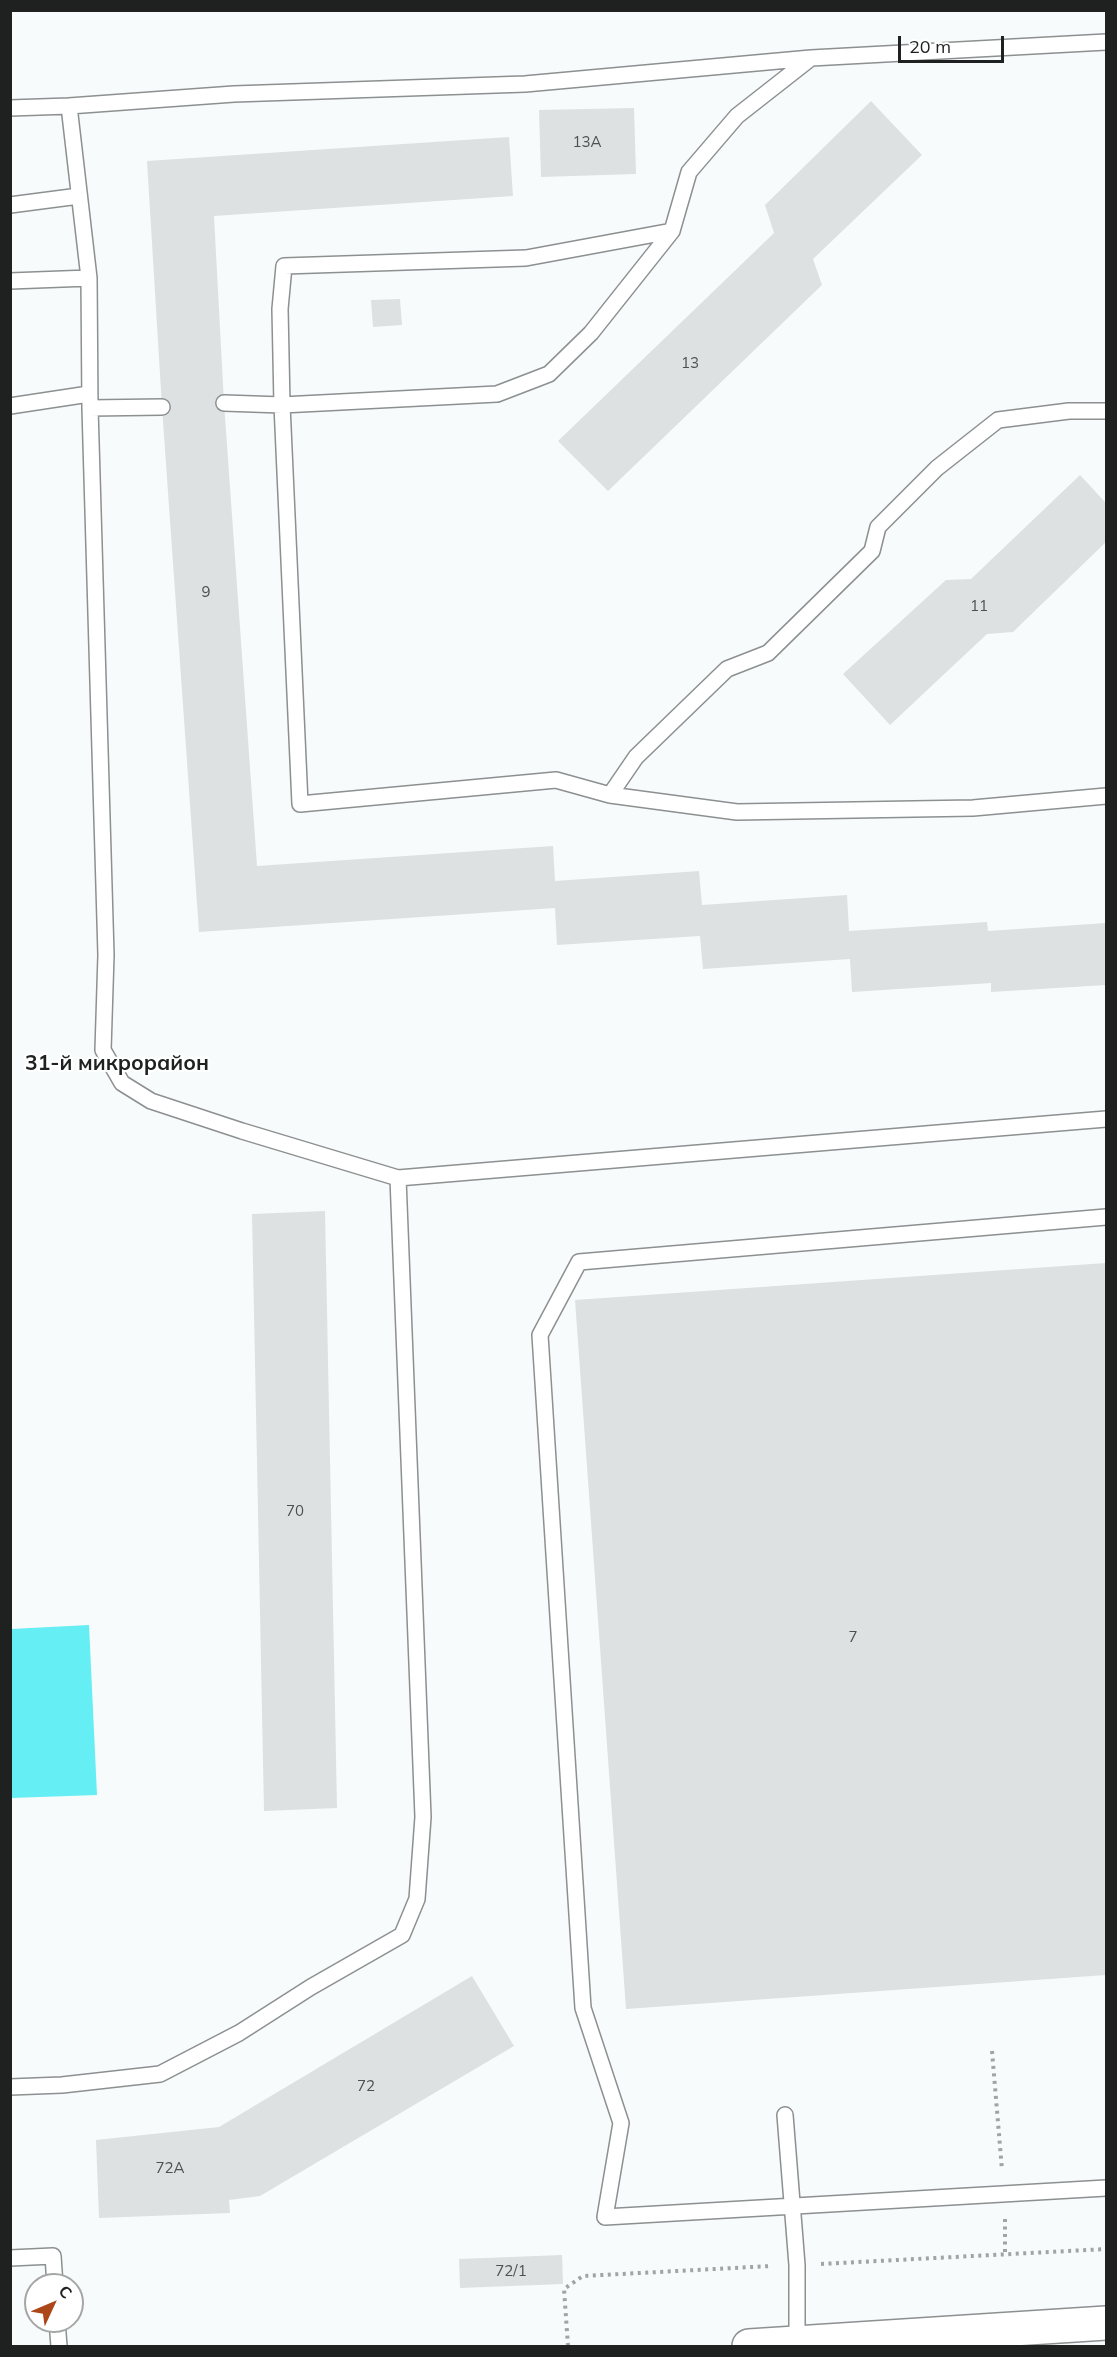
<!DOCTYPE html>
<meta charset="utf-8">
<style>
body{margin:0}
#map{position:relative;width:1117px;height:2357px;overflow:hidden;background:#f7fbfb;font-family:Mulish,sans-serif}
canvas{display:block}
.frame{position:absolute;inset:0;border:12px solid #1f2020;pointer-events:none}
.north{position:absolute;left:24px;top:2273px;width:60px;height:60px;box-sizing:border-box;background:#fff;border:2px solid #a5a6a6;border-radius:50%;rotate:46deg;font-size:16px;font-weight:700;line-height:24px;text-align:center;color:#1f2020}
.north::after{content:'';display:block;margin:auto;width:21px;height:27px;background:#ac471a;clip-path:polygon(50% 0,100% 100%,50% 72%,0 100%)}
.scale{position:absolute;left:898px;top:36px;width:106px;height:27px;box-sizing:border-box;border:3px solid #1f2020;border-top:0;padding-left:8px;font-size:18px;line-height:21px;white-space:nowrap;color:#1f2020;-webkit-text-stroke:4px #fff;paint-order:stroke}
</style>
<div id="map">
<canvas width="1117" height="2357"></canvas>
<div class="frame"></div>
<div class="north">С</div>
<div class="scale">20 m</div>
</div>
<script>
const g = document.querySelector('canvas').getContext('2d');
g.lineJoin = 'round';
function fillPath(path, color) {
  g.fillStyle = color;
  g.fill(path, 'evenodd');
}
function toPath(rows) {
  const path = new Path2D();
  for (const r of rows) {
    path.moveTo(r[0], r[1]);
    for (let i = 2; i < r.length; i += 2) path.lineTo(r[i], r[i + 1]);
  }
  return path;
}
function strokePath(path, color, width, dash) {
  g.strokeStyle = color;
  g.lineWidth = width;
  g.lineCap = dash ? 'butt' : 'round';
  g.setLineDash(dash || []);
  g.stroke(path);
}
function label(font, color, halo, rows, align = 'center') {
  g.font = font + ' Mulish,sans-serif';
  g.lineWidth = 4.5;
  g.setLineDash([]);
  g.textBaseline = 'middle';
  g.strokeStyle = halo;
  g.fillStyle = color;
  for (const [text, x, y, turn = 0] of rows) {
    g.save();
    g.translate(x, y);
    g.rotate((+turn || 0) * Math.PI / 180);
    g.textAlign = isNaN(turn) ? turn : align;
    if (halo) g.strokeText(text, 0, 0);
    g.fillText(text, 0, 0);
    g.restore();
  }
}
const green = toPath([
 [89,1625,97,1795,11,1798,11,1629]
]);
const building = toPath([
 [871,101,922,155,813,259,822,285,608,491,558,441,774,233,765,205],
 [634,108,636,174,541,177,539,110],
 [509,137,513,196,214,216,224,403,257,866,553,846,555,881,699,871,702,905,847,895,849,931,987,922,988,931,1106,923,1106,985,991,992,991,983,852,992,850,959,703,969,700,936,557,945,555,908,199,932,162,407,147,161],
 [400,299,402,325,373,327,371,300],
 [1080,475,1106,503,1106,542,1013,632,987,634,890,725,843,674,946,580,971,579],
 [325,1211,337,1808,264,1811,252,1214],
 [1106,1263,1106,1975,626,2009,575,1300],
 [472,1976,514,2046,260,2196,229,2200,230,2213,99,2218,96,2140,219,2127],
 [562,2255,563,2284,460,2288,459,2259]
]);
const path = toPath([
 [992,2051,1002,2170],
 [1005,2219,1005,2254],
 [821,2264,1106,2249],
 [568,2346,564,2289,583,2276,771,2266]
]);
const lane = toPath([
 [69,106,89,278,90,408,162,407],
 [10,108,69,106,234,94,525,84,811,58,1106,42],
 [10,205,79,196],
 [672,231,526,258,284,266,280,309,282,405,497,394,549,374,591,333,672,231,689,172,737,116,811,58],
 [10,281,89,278],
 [224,403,282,405,300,804,556,780,610,795,737,812,973,808,1106,796],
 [10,406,89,394],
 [90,408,106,955,103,1050,122,1083,151,1101,242,1131,398,1178,1106,1119],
 [610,795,636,757,727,669,768,653,872,551,878,527,937,468,998,420,1069,411,1106,411],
 [1106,1217,579,1262,540,1335,583,2008,621,2123,605,2217,1106,2188],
 [10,2087,62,2085,160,2074,239,2033,311,1987,402,1935,417,1899,423,1817,398,1178],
 [785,2115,797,2265,797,2343],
 [10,2258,53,2256,55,2285],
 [57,2321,59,2346]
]);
const secondary = toPath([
 [749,2346,1106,2323]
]);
const numberNames = [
 ["13А",587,142],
 ["13",690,363],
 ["9",206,592],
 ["11",979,606],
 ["70",295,1511],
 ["7",853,1637],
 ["72",366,2086],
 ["72А",170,2168],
 ["72/1",511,2271]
];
const quarterNames = [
 ["31-й микрорайон",117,1064]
];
fillPath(green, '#65eef3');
fillPath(building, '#dde1e1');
strokePath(lane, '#8c9090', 18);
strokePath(secondary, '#8c9090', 36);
strokePath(path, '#a1a4a4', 4, [3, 4.5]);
strokePath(lane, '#fff', 15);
strokePath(secondary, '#fff', 33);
label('15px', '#4e5050', null, numberNames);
label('bold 21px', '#1f2020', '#fff', quarterNames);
</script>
